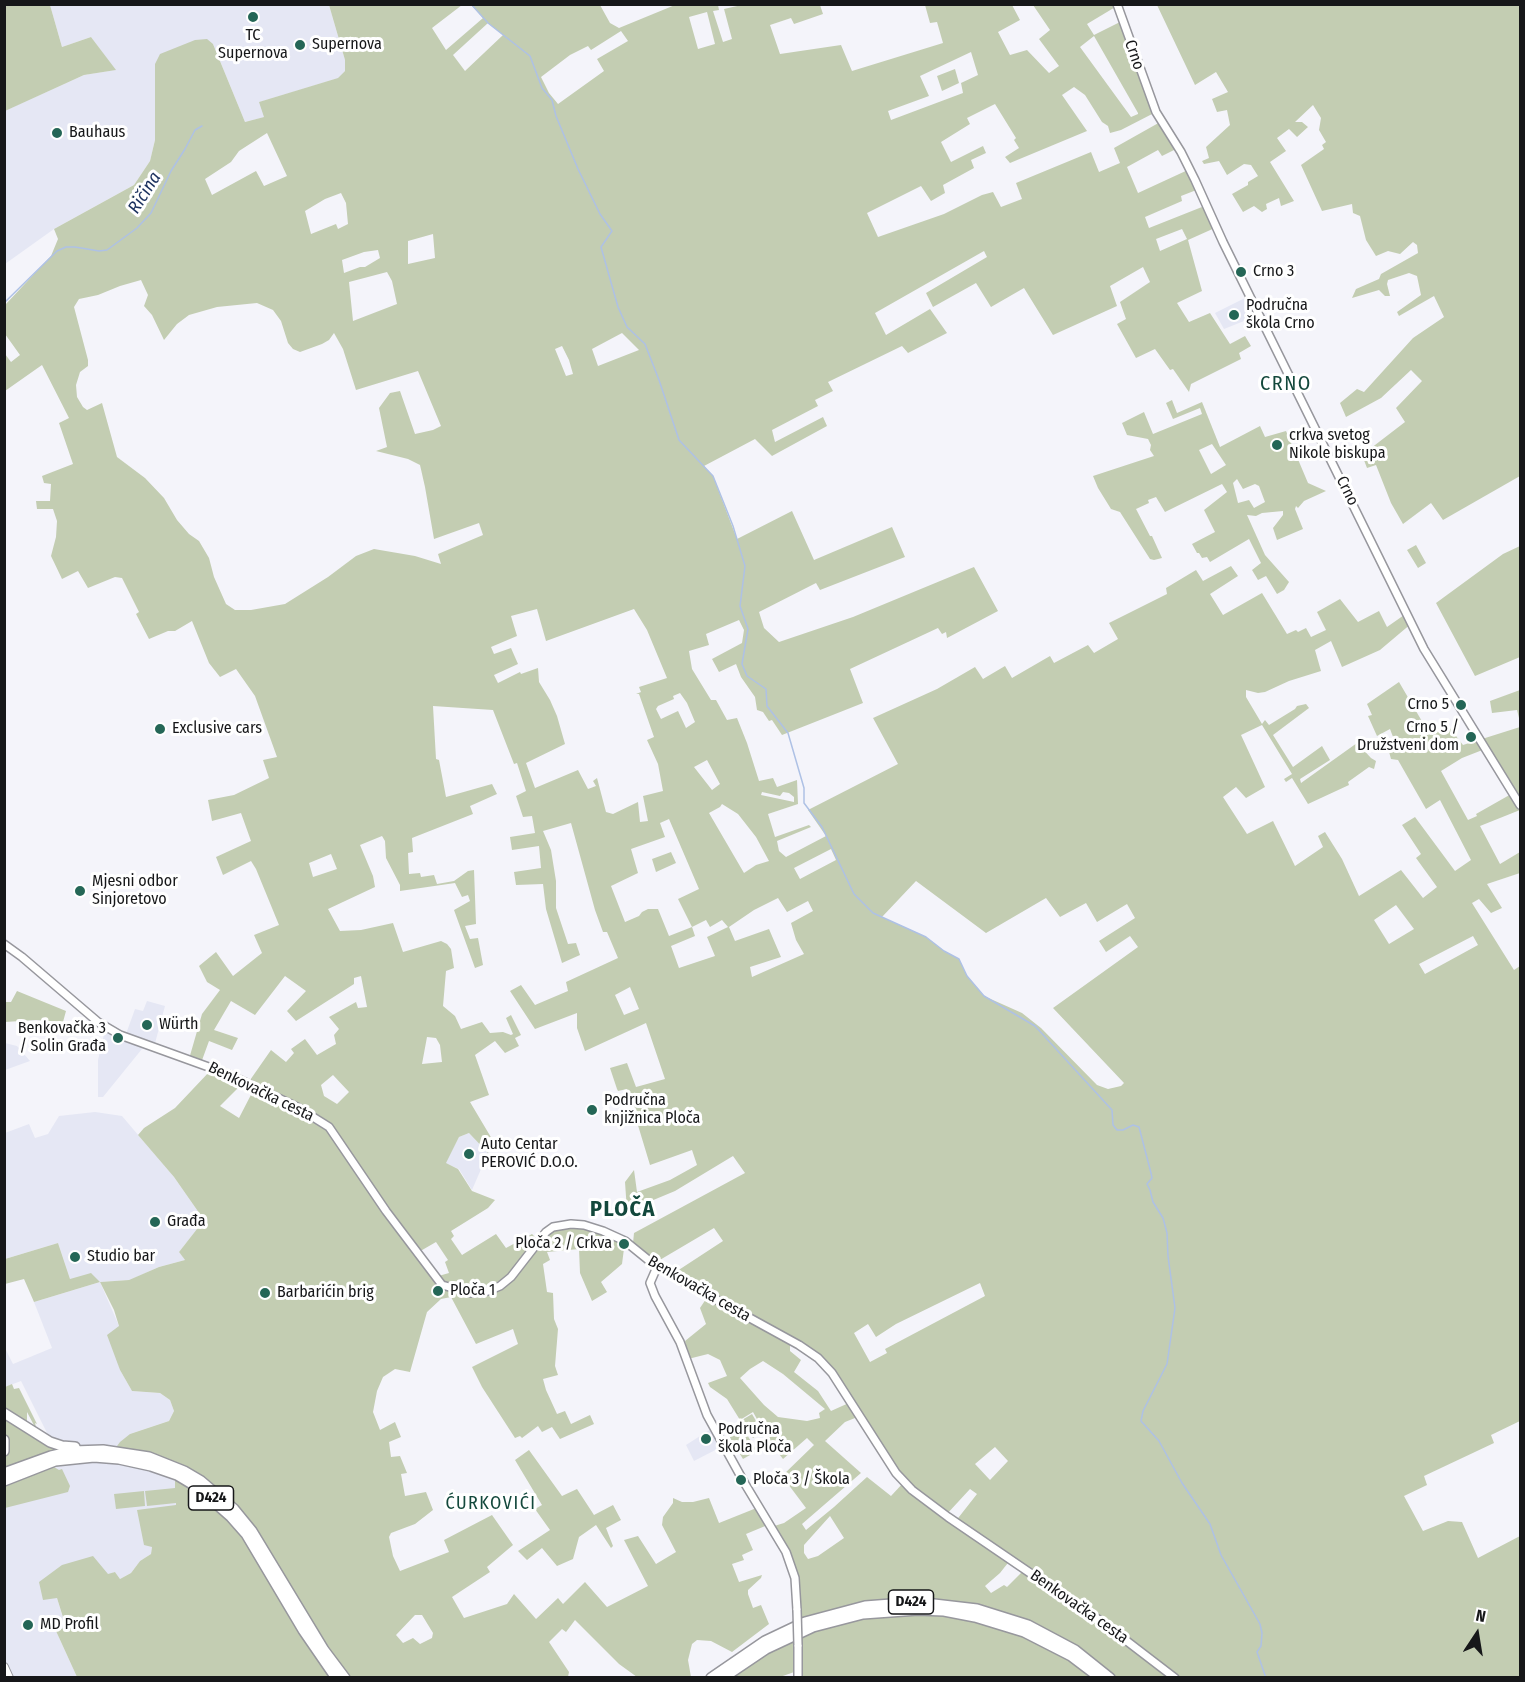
<!DOCTYPE html>
<meta charset="utf-8">
<style>
body{margin:0}
#map{position:relative;width:1525px;height:1682px;overflow:hidden;background:#f4f4fa;font-family:"Fira Sans Condensed",sans-serif}
canvas{display:block}
.frame{position:absolute;inset:0;border:6px solid #161719;pointer-events:none}
.north{position:absolute;left:1447px;top:1604px;width:60px;height:60px;-webkit-text-stroke:4px #fff;paint-order:stroke;rotate:12deg;font-size:16px;font-weight:700;line-height:24px;text-align:center;color:#161719}
.north::after{content:'';display:block;margin:auto;width:21px;height:27px;background:#161719;clip-path:polygon(50% 0,100% 100%,50% 72%,0 100%)}
</style>
<div id="map">
<canvas width="1525" height="1682"></canvas>
<div class="frame"></div>
<div class="north">N</div>
</div>
<script>
const g = document.querySelector('canvas').getContext('2d');
g.lineJoin = 'round';
function fillPath(path, color) {
  g.fillStyle = color;
  g.fill(path, 'evenodd');
}
function toPath(rows) {
  const path = new Path2D();
  for (const r of rows) {
    path.moveTo(r[0], r[1]);
    for (let i = 2; i < r.length; i += 2) path.lineTo(r[i], r[i + 1]);
  }
  return path;
}
function strokePath(path, color, width, dash) {
  g.strokeStyle = color;
  g.lineWidth = width;
  g.lineCap = dash ? 'butt' : 'round';
  g.setLineDash(dash || []);
  g.stroke(path);
}
function label(font, color, halo, rows, align = 'center') {
  g.font = font + ' "Fira Sans Condensed",sans-serif';
  g.lineWidth = 6;
  g.setLineDash([]);
  g.textBaseline = 'middle';
  g.strokeStyle = halo;
  g.fillStyle = color;
  for (const [text, x, y, turn = 0] of rows) {
    g.save();
    g.translate(x, y);
    g.rotate((+turn || 0) * Math.PI / 180);
    g.textAlign = isNaN(turn) ? turn : align;
    if (halo) g.strokeText(text, 0, 0);
    g.fillText(text, 0, 0);
    g.restore();
  }
}
const built = toPath([
 [50,5,329,5,345,60,345,71,339,78,260,102,265,117,245,122,213,44,155,64,155,140,150,161,134,185,54,229,5,264,4,111,84,75,115,70,91,37,62,47],
 [1245,298,1254,317,1224,329,1215,313],
 [147,1001,165,1006,154,1047,146,1044,103,1097,98,1097,98,1060,106,1026,126,1034,135,1009,143,1011],
 [5,1043,17,1046,30,1061,5,1070],
 [95,1112,122,1116,174,1177,204,1220,179,1252,185,1260,159,1267,130,1280,100,1282,119,1326,116,1355,120,1370,132,1391,160,1393,170,1400,174,1411,169,1421,130,1434,175,1471,176,1505,152,1547,151,1554,140,1561,131,1573,120,1579,115,1572,57,1598,66,1628,56,1631,77,1677,7,1677,5,1672,5,1477,59,1457,21,1381,5,1387,4,1346,13,1364,52,1348,34,1302,100,1282,70,1279,58,1243,5,1259,5,1133,29,1124,35,1138,48,1134,59,1116],
 [469,1133,488,1153,472,1190,459,1169,445,1163,459,1137],
 [711,1429,721,1447,694,1461,686,1445]
]);
const green = toPath([
 [418,4,420,6,462,5,432,28,446,50,483,18,471,5,600,5,610,23,619,28,675,5,718,5,719,10,713,11,723,42,732,39,724,9,746,4,820,5,823,14,794,24,791,18,770,25,780,54,841,45,852,71,943,43,937,22,930,23,925,5,1012,5,1020,20,998,32,1010,55,1027,50,1049,73,1059,66,1039,39,1050,30,1033,5,1117,5,1117,6,1087,24,1094,35,1122,21,1156,112,1121,130,1110,133,1108,126,1102,122,1085,95,1074,87,1062,95,1087,131,1010,163,1005,157,1019,148,1014,140,1016,138,995,104,967,118,970,124,941,142,951,162,983,146,986,153,971,160,974,168,943,185,945,193,931,201,921,186,867,213,878,237,944,214,982,195,993,192,1001,207,1022,199,1016,183,1091,152,1099,172,1120,163,1114,148,1162,121,1178,148,1162,156,1158,150,1127,167,1138,193,1190,169,1199,189,1181,196,1182,201,1145,217,1149,228,1207,205,1217,227,1188,240,1202,291,1177,303,1189,322,1210,313,1230,344,1245,336,1251,346,1239,353,1241,359,1191,384,1189,392,1173,369,1170,370,1155,349,1136,358,1117,324,1126,319,1120,302,1150,282,1143,267,1110,286,1117,306,1053,335,1024,288,991,307,976,283,933,307,926,293,987,257,984,251,875,313,886,335,930,309,947,333,908,353,902,346,828,382,833,391,815,400,818,406,772,430,775,442,823,417,827,426,772,456,755,439,704,466,713,476,737,539,792,511,814,560,892,527,905,557,820,590,816,583,759,612,764,628,779,642,853,617,974,567,998,611,947,638,946,632,942,634,938,628,850,669,863,703,782,735,772,720,769,721,763,712,757,710,755,697,741,677,736,664,719,672,712,659,742,643,744,630,739,620,706,634,709,645,689,651,692,669,711,700,716,700,727,720,737,718,747,743,759,781,773,778,777,787,797,780,798,804,768,814,775,837,809,825,811,827,777,841,779,851,786,857,826,836,808,810,898,764,873,718,937,689,975,667,983,679,1005,666,1012,678,1050,656,1054,663,1088,645,1094,653,1118,639,1109,623,1167,594,1166,588,1196,570,1203,581,1231,566,1238,576,1210,594,1223,615,1262,593,1287,634,1296,630,1298,632,1306,628,1311,637,1326,630,1317,612,1340,599,1358,622,1379,611,1387,627,1407,613,1412,623,1380,650,1342,667,1331,641,1315,650,1321,671,1289,681,1265,692,1258,693,1246,690,1246,697,1262,724,1265,720,1269,725,1295,709,1297,706,1306,704,1309,708,1273,735,1293,767,1322,746,1330,760,1300,779,1301,783,1357,743,1371,758,1376,761,1374,769,1369,767,1348,782,1349,785,1308,804,1292,778,1286,782,1284,779,1292,774,1262,725,1241,735,1265,787,1246,798,1236,787,1223,797,1247,834,1273,821,1295,866,1323,847,1318,836,1325,832,1342,859,1359,896,1401,870,1423,898,1437,887,1416,858,1421,854,1402,825,1415,817,1455,871,1471,860,1440,800,1426,809,1398,760,1391,759,1388,748,1395,742,1390,729,1377,736,1368,716,1372,715,1367,704,1399,682,1430,735,1446,723,1463,745,1520,727,1520,810,1480,826,1500,864,1520,852,1520,873,1487,884,1502,908,1491,913,1479,899,1472,903,1514,970,1520,966,1520,1421,1491,1435,1494,1443,1424,1476,1427,1485,1404,1496,1423,1531,1448,1521,1462,1522,1478,1558,1520,1536,1520,1677,798,1678,797,1671,780,1677,716,1677,798,1630,795,1578,771,1527,784,1523,806,1508,782,1476,814,1445,807,1438,783,1459,770,1442,753,1412,740,1420,727,1399,710,1387,708,1383,727,1376,720,1360,708,1354,688,1359,685,1341,706,1324,700,1308,708,1296,671,1275,723,1241,714,1228,653,1264,633,1243,634,1233,745,1173,733,1156,675,1191,627,1211,625,1182,634,1170,637,1192,670,1180,697,1165,692,1150,650,1165,627,1089,618,1091,617,1089,610,1068,627,1063,636,1087,665,1079,646,1023,585,1051,577,1028,577,1013,535,1029,510,991,521,985,535,1005,568,991,566,982,618,958,607,932,603,932,595,910,571,823,543,831,551,850,556,881,556,908,568,944,576,943,580,955,562,963,546,909,543,884,516,885,514,872,541,868,539,846,512,850,510,837,535,833,532,816,523,817,516,796,526,791,517,763,514,764,493,710,433,706,436,759,439,760,446,797,492,784,497,794,470,806,473,814,412,838,413,852,408,853,409,874,420,873,421,877,434,875,437,884,454,881,468,871,474,870,476,924,465,926,470,939,478,938,483,965,475,968,454,910,470,901,468,895,462,897,455,883,400,891,400,885,386,858,385,841,382,836,360,845,373,876,375,887,328,909,340,931,361,930,393,923,403,952,441,941,447,944,451,949,454,968,446,971,443,1006,455,1016,461,1029,482,1022,490,1033,503,1032,511,1035,513,1034,506,1018,511,1015,521,1035,515,1038,519,1046,505,1053,495,1041,475,1055,489,1095,470,1102,492,1139,488,1145,490,1148,488,1153,469,1133,459,1137,446,1163,458,1169,472,1191,495,1200,488,1208,451,1231,454,1236,451,1239,462,1255,496,1234,506,1248,532,1234,539,1241,546,1232,571,1224,625,1241,622,1264,601,1282,607,1292,592,1301,580,1273,579,1249,547,1252,550,1260,543,1264,547,1292,553,1293,554,1319,558,1329,555,1366,558,1375,543,1379,546,1390,557,1414,565,1411,571,1424,590,1415,594,1424,560,1439,552,1427,542,1432,538,1426,522,1438,520,1436,515,1438,482,1387,472,1367,518,1344,513,1329,476,1344,451,1297,441,1299,427,1312,410,1372,395,1369,383,1377,377,1391,373,1412,380,1430,395,1422,401,1437,389,1442,391,1457,400,1456,407,1473,401,1474,405,1496,426,1492,433,1510,415,1524,391,1533,389,1537,393,1556,400,1571,449,1552,444,1540,492,1515,513,1545,487,1567,490,1572,452,1597,464,1618,507,1604,514,1594,536,1619,558,1598,563,1604,585,1582,607,1607,648,1586,624,1540,638,1536,656,1564,676,1552,662,1525,663,1517,673,1503,673,1498,682,1502,693,1502,709,1498,719,1523,759,1507,770,1524,746,1534,753,1550,742,1555,744,1560,732,1564,739,1582,762,1575,761,1578,748,1590,748,1594,753,1608,761,1605,769,1624,732,1652,711,1641,697,1640,692,1644,688,1660,691,1677,637,1677,619,1664,575,1620,566,1632,562,1629,549,1642,569,1672,568,1677,77,1677,56,1631,66,1627,57,1598,43,1600,39,1582,62,1565,93,1556,108,1574,115,1572,120,1579,131,1573,140,1561,151,1554,152,1547,144,1545,137,1510,176,1505,176,1503,147,1506,145,1491,175,1488,175,1471,111,1454,120,1442,130,1434,169,1421,174,1411,170,1400,160,1393,132,1391,120,1370,107,1335,119,1326,114,1310,100,1282,34,1302,24,1279,5,1284,5,1259,58,1243,70,1279,91,1273,100,1282,129,1280,159,1267,185,1260,179,1252,204,1220,174,1177,138,1135,144,1128,175,1108,210,1071,241,1085,220,1106,239,1118,255,1087,248,1083,271,1050,286,1062,294,1053,291,1049,305,1039,317,1055,336,1044,334,1035,339,1029,329,1017,356,1002,358,1008,367,1007,361,976,354,978,354,984,296,1021,287,1011,306,991,285,976,255,1015,231,1001,214,1030,238,1038,232,1050,209,1041,201,1063,189,1059,202,1014,220,990,207,982,199,966,216,952,233,976,262,953,254,935,279,925,256,869,251,861,223,875,216,857,251,841,241,813,212,821,208,800,234,795,269,778,263,760,277,757,255,696,236,669,220,677,209,663,192,621,175,631,168,631,149,639,136,614,139,612,122,578,115,577,88,588,78,571,62,579,51,556,56,537,57,521,53,509,37,509,36,501,50,501,51,484,44,483,42,476,73,464,59,423,69,418,42,365,5,391,5,354,11,362,20,355,5,334,5,305,51,256,58,239,54,229,134,185,150,161,155,140,155,64,160,54,195,40,207,39,213,44,245,122,264,117,259,102,338,78,345,71,345,60,329,5],
 [707,12,715,44,698,49,689,17],
 [488,23,503,35,465,71,453,55],
 [621,31,628,41,597,59,604,71,558,104,549,93,541,77,570,55,588,46,591,50],
 [1094,36,1138,113,1138,114,1131,117,1080,47],
 [971,52,978,75,961,83,963,93,891,120,888,111,929,96,920,76],
 [267,133,287,176,264,186,256,171,212,195,205,179,231,162,239,151],
 [341,193,346,203,348,224,338,229,336,224,311,234,305,211,325,199],
 [1182,229,1187,239,1160,251,1156,239],
 [433,234,435,258,408,264,408,241],
 [378,250,380,258,365,267,360,267,344,273,342,260,364,252],
 [387,272,392,281,397,304,353,321,349,282],
 [141,280,148,295,144,306,152,315,164,340,177,324,189,315,217,307,257,303,273,310,281,321,288,343,293,349,300,352,322,344,329,340,334,333,343,349,356,390,418,371,441,426,433,430,415,434,400,391,390,393,379,408,387,447,376,451,408,459,420,465,425,487,434,539,479,523,483,535,438,554,441,564,415,556,374,549,356,556,328,577,285,604,251,610,235,610,226,604,214,577,209,558,199,541,189,534,177,520,164,498,145,478,117,457,102,403,87,410,83,407,77,397,76,385,80,372,88,366,88,360,74,307,79,299,98,295,120,286],
 [622,333,639,350,598,366,592,349],
 [562,346,569,360,573,374,566,376,555,349],
 [537,609,546,641,634,609,647,630,667,678,639,687,641,692,636,694,639,694,654,737,647,740,658,764,663,791,643,796,648,821,640,822,638,802,613,814,606,812,597,778,593,781,596,786,588,789,578,770,535,788,526,763,565,744,557,716,550,700,539,682,538,668,521,674,520,672,498,683,494,675,518,664,511,648,494,654,491,647,517,636,511,616],
 [680,693,687,703,695,722,686,728,678,711,661,719,656,709,658,706,674,699,673,696],
 [1485,749,1513,793,1476,814,1477,816,1468,820,1441,771,1462,758],
 [707,760,720,784,712,790,694,767],
 [762,792,780,796,783,792,789,793,794,797,794,802,761,795],
 [722,804,738,814,756,837,769,861,756,865,744,873,709,813,720,807],
 [669,819,699,889,678,899,692,927,669,936,658,909,648,909,642,912,639,916,625,922,611,886,638,873,631,849,665,837,660,823],
 [831,849,836,860,800,879,794,868],
 [331,854,337,869,313,877,309,863],
 [916,881,986,933,1046,898,1060,917,1086,903,1097,922,1127,904,1135,918,1099,941,1106,952,1130,936,1138,947,1053,1008,1124,1083,1121,1086,1108,1089,1097,1085,1041,1028,1022,1013,984,996,967,976,959,959,944,951,926,937,882,917],
 [778,898,787,912,808,901,813,911,791,923,796,940,804,954,752,977,750,967,781,957,769,929,735,941,729,927,754,910],
 [1396,905,1414,929,1389,944,1374,920],
 [706,920,710,927,722,920,728,927,707,937,715,956,679,968,671,946,695,936,692,927],
 [1473,936,1478,945,1425,974,1419,964],
 [630,987,639,1009,624,1015,615,995],
 [427,1037,436,1038,440,1045,442,1062,422,1064],
 [333,1075,349,1092,337,1104,324,1096,321,1085],
 [436,1242,448,1260,445,1262,449,1273,435,1277,417,1253],
 [980,1283,985,1296,885,1349,887,1353,870,1362,854,1333,868,1324,876,1337,896,1324],
 [790,1340,832,1372,851,1402,831,1411,818,1391,794,1372,801,1360,790,1351],
 [763,1361,783,1374,825,1409,819,1413,820,1418,807,1421,778,1417,764,1405,740,1378,750,1369],
 [860,1416,904,1482,891,1496,867,1477,834,1507,806,1530,802,1524,861,1473,825,1441,845,1422],
 [995,1447,1008,1461,990,1480,975,1464],
 [970,1489,977,1494,955,1522,946,1515],
 [830,1516,844,1538,818,1556,808,1559,804,1553,804,1545],
 [1011,1559,1025,1569,1007,1587,1004,1585,991,1593,985,1586,1000,1573],
 [415,1615,422,1615,433,1633,432,1638,420,1644,413,1638,403,1643,396,1635],
 [4,5,50,5,62,47,91,37,116,70,84,75,5,111],
 [1157,5,1520,5,1520,476,1443,520,1431,503,1403,524,1391,503,1376,465,1367,468,1362,455,1405,422,1396,408,1422,381,1411,370,1381,398,1346,417,1340,403,1357,389,1364,392,1413,338,1444,317,1434,296,1399,316,1397,312,1421,295,1417,276,1409,273,1388,280,1387,284,1390,296,1385,296,1379,290,1352,298,1356,289,1379,279,1381,274,1418,253,1417,245,1413,242,1400,254,1388,251,1376,256,1366,240,1360,216,1353,213,1352,204,1322,211,1301,165,1324,149,1322,145,1326,142,1319,130,1321,118,1313,105,1295,122,1302,122,1308,127,1297,137,1289,129,1277,138,1286,151,1270,162,1294,201,1281,206,1279,198,1266,204,1267,209,1262,212,1254,206,1243,212,1232,194,1248,185,1248,182,1258,176,1251,165,1244,164,1227,175,1219,161,1204,164,1202,161,1209,158,1206,147,1230,125,1227,110,1217,112,1212,99,1228,92,1216,72,1195,85],
 [955,69,959,83,942,91,937,76],
 [1172,400,1177,413,1202,402,1220,447,1260,426,1265,437,1286,431,1308,483,1326,491,1304,501,1298,508,1296,506,1295,509,1303,529,1277,540,1273,528,1283,515,1283,511,1262,513,1256,516,1247,515,1265,555,1289,582,1284,590,1277,594,1266,576,1258,580,1252,570,1261,563,1249,539,1210,562,1207,557,1202,558,1199,553,1197,553,1192,544,1215,532,1204,510,1227,492,1222,484,1165,512,1156,497,1148,500,1149,503,1136,509,1150,536,1152,536,1162,558,1154,560,1150,559,1120,512,1111,509,1098,488,1093,476,1154,456,1150,450,1151,445,1148,439,1127,435,1122,423,1144,412,1153,434,1202,414,1200,408,1173,419,1166,403],
 [1212,444,1226,465,1211,474,1199,450],
 [1237,479,1243,489,1255,484,1259,486,1265,502,1254,508,1249,500,1238,503,1233,483],
 [1416,545,1426,563,1418,568,1407,550],
 [1520,546,1520,657,1475,676,1436,603,1503,554],
 [1520,690,1520,722,1517,710,1492,713,1490,701],
 [671,852,676,863,656,872,652,859],
 [17,991,66,1011,63,1022,36,1020,5,1022,5,1002,11,1002],
 [12,1384,14,1389,19,1388,37,1424,35,1423,37,1431,27,1412,27,1424,5,1410,5,1387],
 [752,1414,762,1431,753,1438,742,1420],
 [5,1417,49,1447,66,1450,38,1455,5,1469,7,1444,5,1433],
 [741,1425,757,1451,743,1459,727,1433],
 [529,1450,562,1496,577,1489,594,1515,613,1505,621,1520,606,1528,613,1546,611,1548,596,1525,579,1537,573,1559,557,1566,542,1548,527,1560,518,1551,550,1530,535,1509,542,1505,515,1460],
 [54,1467,59,1470,62,1469,70,1486,68,1492,5,1508,5,1485],
 [144,1491,145,1506,116,1509,114,1494]
]);
const stream = toPath([
 [471,4,488,23,530,56,542,88,552,100,556,116,578,169,600,214,612,231,601,247,618,307,627,327,645,344,659,380,679,440,713,476,733,526,745,566,740,606,748,629,742,664,747,676,766,689,767,706,788,733,804,788,804,803,822,827,854,894,873,913,926,937,944,951,959,959,967,976,984,996,1035,1026,1112,1110,1113,1125,1117,1130,1123,1130,1133,1125,1139,1127,1151,1173,1152,1178,1147,1184,1150,1190,1153,1202,1163,1218,1167,1233,1168,1256,1175,1308,1167,1364,1143,1411,1141,1421,1159,1441,1182,1483,1210,1524,1221,1555,1260,1624,1262,1633,1261,1646,1257,1652,1266,1678],
 [4,303,57,251,66,247,75,247,99,251,107,250,137,228,151,213,171,171,185,149,195,130,202,126]
]);
const secondary = toPath([
 [1117,4,1156,112,1181,152,1195,180,1223,242,1424,649,1520,805],
 [4,944,22,957,98,1022,120,1035,228,1074,297,1107,329,1127,386,1211,442,1285,471,1293,488,1291,500,1286,511,1277,546,1232,553,1227,571,1224,584,1225,603,1231,625,1241,657,1267,799,1345,818,1358,832,1373,896,1473,912,1490,948,1517,1102,1622,1175,1678],
 [657,1267,650,1283,655,1296,680,1342,707,1415,745,1484,786,1552,795,1578,797,1610],
 [798,1678,798,1645]
]);
const primary = toPath([
 [4,1667,9,1678]
]);
const highway = toPath([
 [4,1413,50,1442,62,1446,75,1447],
 [4,1440,4,1451],
 [4,1473,51,1456,73,1451,103,1450,149,1457,184,1471,201,1481,234,1509,252,1531,324,1650,345,1678],
 [4,1481,55,1461,94,1457,119,1459,151,1466,177,1475,197,1487,231,1517,246,1534,303,1630,336,1678],
 [711,1678,765,1641,805,1622,865,1606,917,1602,977,1609,1028,1625,1075,1650,1110,1678],
 [723,1678,766,1649,813,1627,863,1614,918,1610,944,1611,975,1617,1024,1632,1071,1656,1100,1678]
]);
const secondaryBridge = toPath([
 [797,1610,798,1645]
]);
const markers = [
 [253,17,6,"#246656"],
 [300,45,6,"#246656"],
 [57,133,6,"#246656"],
 [1241,272,6,"#246656"],
 [1234,315,6,"#246656"],
 [1277,445,6,"#246656"],
 [1461,705,6,"#246656"],
 [160,729,6,"#246656"],
 [1471,737,6,"#246656"],
 [80,891,6,"#246656"],
 [147,1025,6,"#246656"],
 [118,1038,6,"#246656"],
 [592,1110,6,"#246656"],
 [469,1154,6,"#246656"],
 [155,1222,6,"#246656"],
 [624,1244,6,"#246656"],
 [75,1257,6,"#246656"],
 [438,1291,6,"#246656"],
 [265,1293,6,"#246656"],
 [706,1439,6,"#246656"],
 [741,1480,6,"#246656"],
 [28,1625,6,"#246656"]
];
const shields = [
 [211,1498,45],
 [911,1602,45]
];
const shieldNames = [
 ["D424",211,1498],
 ["D424",911,1602]
];
const poiNames = [
 ["TC",253,36,"center"],
 ["Supernova",253,54,"center"],
 ["Supernova",312,45],
 ["Bauhaus",69,133],
 ["Crno 3",1253,272],
 ["Područna",1246,306],
 ["škola Crno",1246,324],
 ["crkva svetog",1289,436],
 ["Nikole biskupa",1289,454],
 ["Crno 5",1449,705,"right"],
 ["Crno 5 /",1459,728,"right"],
 ["Družstveni dom",1459,746,"right"],
 ["Exclusive cars",172,729],
 ["Mjesni odbor",92,882],
 ["Sinjoretovo",92,900],
 ["Würth",159,1025],
 ["Benkovačka 3",106,1029,"right"],
 ["/ Solin Građa",106,1047,"right"],
 ["Područna",604,1101],
 ["knjižnica Ploča",604,1119],
 ["Auto Centar",481,1145],
 ["PEROVIĆ D.O.O.",481,1163],
 ["Građa",167,1222],
 ["Ploča 2 / Crkva",612,1244,"right"],
 ["Studio bar",87,1257],
 ["Ploča 1",450,1291],
 ["Barbarićin brig",277,1293],
 ["Područna",718,1430],
 ["škola Ploča",718,1448],
 ["Ploča 3 / Škola",753,1480],
 ["MD Profil",40,1625]
];
const streetNames = [
 ["Crno",1134,55,71],
 ["Crno",1347,491,64],
 ["Benkovačka cesta",261,1092,26],
 ["Benkovačka cesta",699,1289,30],
 ["Benkovačka cesta",1079,1607,35]
];
const waterNames = [
 ["Ričina",145,193,-58]
];
const neighbourhoodNames = [
 ["ĆURKOVIĆI",491,1504]
];
const quarterNames = [
 ["CRNO",1286,384]
];
const districtNames = [
 ["PLOČA",623,1210]
];
fillPath(built, '#e5e7f4');
fillPath(green, '#c3cdb2');
strokePath(stream, '#aec1e5', 1.5);
strokePath(secondary, '#97979d', 10);
strokePath(primary, '#97979d', 10);
strokePath(highway, '#97979d', 12);
strokePath(secondary, '#fff', 7);
strokePath(primary, '#fff', 8);
strokePath(highway, '#fff', 9);
strokePath(secondaryBridge, '#97979d', 10, []);
strokePath(secondaryBridge, '#fff', 7);
for (const [x, y, r, color] of markers) {
  const dot = new Path2D();
  dot.arc(x, y, r, 0, 2 * Math.PI);
  g.fillStyle = color;
  g.fill(dot);
  strokePath(dot, '#fff', 2);
}
for (const [x, y, w] of shields) {
  const box = new Path2D();
  box.roundRect(x - w / 2, y - 12, w, 24, 4.5);
  g.fillStyle = '#fff';
  g.fill(box);
  strokePath(box, '#161719', 1.5);
}
label('bold 15px', '#161719', null, shieldNames);
label('16px', '#161719', '#fff', poiNames, 'left');
label('16px', '#161719', '#fff', streetNames);
label('italic 18px', '#1b315e', '#fff', waterNames);
g.letterSpacing = '1.5px';
label('18px', '#13483c', '#fff', neighbourhoodNames);
g.letterSpacing = '0px';
g.letterSpacing = '1.5px';
label('20px', '#13483c', '#fff', quarterNames);
g.letterSpacing = '0px';
g.letterSpacing = '1.5px';
label('bold 22px', '#13483c', '#fff', districtNames);
g.letterSpacing = '0px';
</script>
